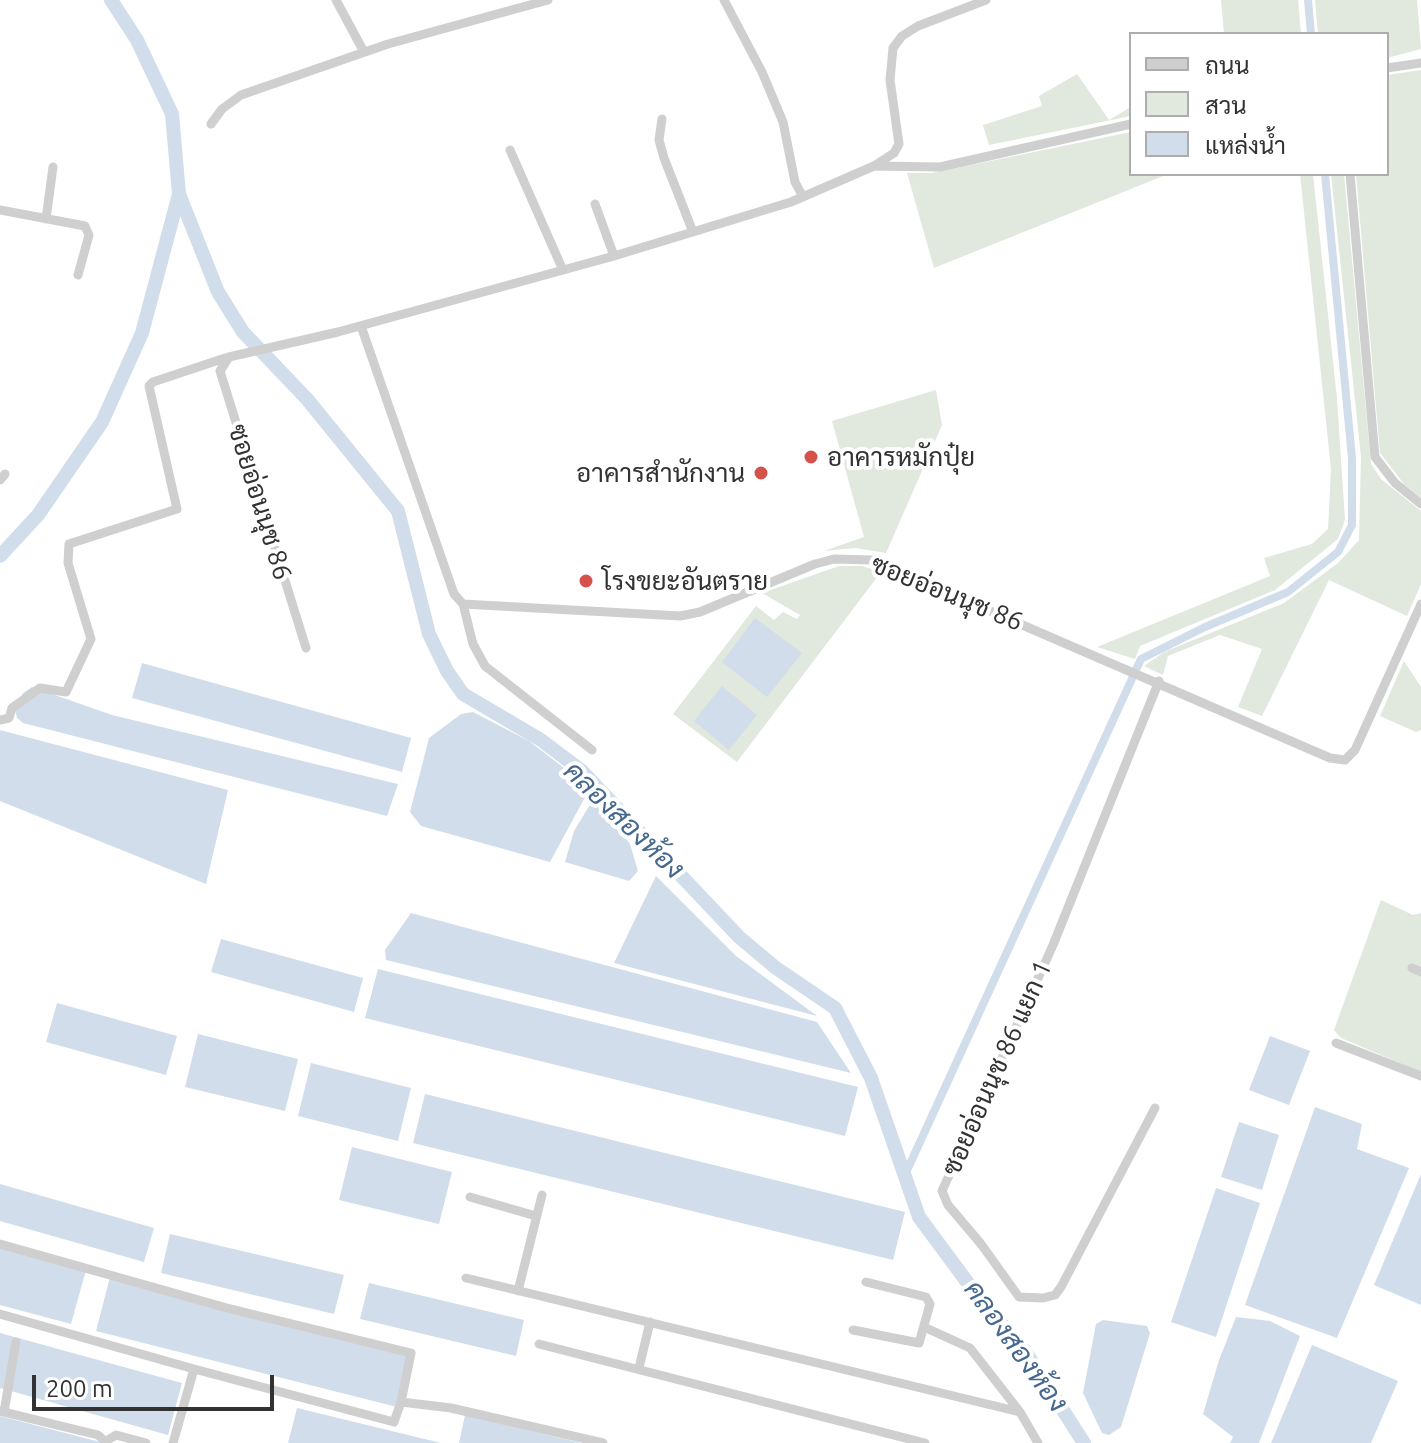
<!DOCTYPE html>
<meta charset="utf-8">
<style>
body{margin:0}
#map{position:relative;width:1421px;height:1443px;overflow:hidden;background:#fff;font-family:Ubuntu,Sarabun,sans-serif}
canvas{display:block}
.legend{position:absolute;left:1129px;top:32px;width:260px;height:144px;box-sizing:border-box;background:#fff;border:2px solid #adadad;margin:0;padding:10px 14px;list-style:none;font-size:24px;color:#323232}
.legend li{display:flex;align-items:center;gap:16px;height:40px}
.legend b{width:40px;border:2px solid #adadad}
.scale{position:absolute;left:32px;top:1375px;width:242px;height:36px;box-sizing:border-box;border:4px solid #323232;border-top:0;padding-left:10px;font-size:24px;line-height:28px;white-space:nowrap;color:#323232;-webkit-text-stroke:6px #fff;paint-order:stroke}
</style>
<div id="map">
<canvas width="1421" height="1443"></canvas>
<ul class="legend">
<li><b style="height:10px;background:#cfcfcf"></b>ถนน</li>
<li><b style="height:22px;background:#e1e8dd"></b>สวน</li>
<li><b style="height:22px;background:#d1ddeb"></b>แหล่งน้ำ</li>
</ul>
<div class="scale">200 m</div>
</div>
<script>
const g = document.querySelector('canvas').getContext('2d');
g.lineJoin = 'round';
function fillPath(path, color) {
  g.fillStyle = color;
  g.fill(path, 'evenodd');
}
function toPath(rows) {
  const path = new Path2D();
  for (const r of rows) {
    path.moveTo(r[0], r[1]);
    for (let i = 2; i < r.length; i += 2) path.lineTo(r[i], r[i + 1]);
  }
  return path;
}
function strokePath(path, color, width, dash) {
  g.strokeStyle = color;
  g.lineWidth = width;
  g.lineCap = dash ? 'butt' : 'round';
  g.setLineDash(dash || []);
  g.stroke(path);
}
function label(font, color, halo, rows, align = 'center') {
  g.font = font + ' Ubuntu,Sarabun,sans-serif';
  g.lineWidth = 8;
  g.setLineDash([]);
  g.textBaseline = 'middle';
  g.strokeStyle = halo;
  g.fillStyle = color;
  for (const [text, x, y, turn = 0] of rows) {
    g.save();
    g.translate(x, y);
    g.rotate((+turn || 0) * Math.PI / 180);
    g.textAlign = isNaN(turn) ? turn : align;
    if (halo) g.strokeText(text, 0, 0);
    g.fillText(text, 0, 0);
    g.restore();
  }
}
const green = toPath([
 [1221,0,1298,0,1301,34,1224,34],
 [1315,0,1417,0,1421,49,1387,58,1387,34,1318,34],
 [1421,70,1421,498,1404,484,1380,453,1356,174,1387,174,1387,75],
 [1077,74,1109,120,1131,107,1131,116,989,145,983,125,1042,106,1039,96],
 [1131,132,1131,174,1168,174,934,268,907,173,932,173],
 [1300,174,1313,174,1337,399,1345,520,1338,539,1275,590,1140,646,1135,659,1097,647,1270,576,1264,558,1312,544,1328,529,1331,469],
 [1331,174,1344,174,1371,464,1381,479,1421,511,1421,584,1407,616,1329,580,1262,716,1238,707,1262,649,1220,635,1168,656,1163,675,1144,666,1164,652,1284,603,1338,563,1359,540,1361,457],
 [936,390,942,425,886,553,855,548,824,551,864,537,832,421],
 [839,566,862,566,881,572,737,762,673,714,756,606,774,620,783,612,797,619,800,615,762,593],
 [1404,661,1421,687,1421,730,1416,732,1380,716],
 [1381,900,1413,915,1421,913,1421,1072,1341,1038,1334,1030]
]);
const water = toPath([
 [755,618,802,653,767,697,722,662],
 [142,663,411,738,402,772,132,698],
 [722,686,757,715,729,750,694,721],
 [32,687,112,715,398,784,387,816,23,723,17,718,15,709,23,693],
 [473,712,529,741,590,788,550,862,421,826,410,812,429,738,461,714],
 [0,730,228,790,206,884,0,801],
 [594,798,630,844,638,871,629,881,565,862,574,831],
 [656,876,736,956,817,1016,614,963],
 [411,913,817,1022,851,1073,386,960,385,950],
 [221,939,363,978,354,1012,211,972],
 [378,969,858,1087,845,1136,365,1018],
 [57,1003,177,1036,166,1075,46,1042],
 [198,1034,298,1059,285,1111,185,1087],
 [1270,1036,1310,1051,1289,1105,1249,1090],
 [311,1063,411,1088,398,1141,298,1116],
 [425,1094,905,1212,893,1260,413,1143],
 [1315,1107,1362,1124,1357,1149,1409,1168,1337,1338,1245,1305],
 [1239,1122,1279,1135,1262,1190,1221,1177],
 [352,1147,452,1172,439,1224,339,1200],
 [1421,1174,1421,1305,1374,1285],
 [0,1184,154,1228,144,1262,0,1221],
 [1216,1188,1260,1203,1216,1337,1171,1322],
 [170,1234,344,1275,334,1314,161,1273],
 [0,1247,86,1270,71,1324,0,1305],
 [110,1277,411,1353,397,1407,96,1331],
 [369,1283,524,1320,516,1356,360,1319],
 [1236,1317,1270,1321,1300,1336,1259,1443,1230,1443,1233,1437,1203,1414,1219,1360],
 [1103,1320,1147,1326,1150,1333,1121,1427,1109,1435,1102,1433,1083,1393,1096,1324],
 [0,1333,182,1383,168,1435,0,1388],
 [1312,1345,1398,1381,1371,1443,1271,1443],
 [297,1408,441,1443,288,1443],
 [465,1415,581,1443,459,1443],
 [0,1416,104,1443,0,1443]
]);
const canal = toPath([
 [1308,0,1311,34],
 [904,1177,1141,659,1205,627,1288,592,1338,552,1352,525,1352,458,1325,174]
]);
const river = toPath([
 [179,194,218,292,243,332,307,399,398,511,429,634,447,671,463,694,541,740,582,771,739,937,776,968,835,1008,871,1078,919,1217,979,1298,1023,1348,1084,1443],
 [0,556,38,515,102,422,142,333,179,194,172,114,137,40,111,0]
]);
const street = toPath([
 [336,0,364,52],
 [724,0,762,72,783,122,795,182,803,197],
 [1387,68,1421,63],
 [662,119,659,140,664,158,693,232],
 [211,124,222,109,241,95,388,44,548,0],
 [510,150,562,268],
 [874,166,894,153,899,144,890,80,893,48,902,36,918,26,986,0],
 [1350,174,1375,457,1395,483,1421,504],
 [595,204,614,256],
 [0,210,85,226,89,235,78,275],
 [46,219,53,167],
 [361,326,454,594,463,604,680,616,700,612,815,564,834,559,872,560,1330,758,1345,760,1355,750,1421,604],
 [0,480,5,474],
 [463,604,473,644,485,666,592,750],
 [306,648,220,371,229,357,338,332,614,256,791,202,874,166,940,167,1131,124],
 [0,720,9,718,12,708,40,688,66,692,91,639,68,563,69,544,177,509,149,386,153,382,225,358],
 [1412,968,1421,972],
 [1336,1043,1421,1076],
 [1155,1108,1061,1287,1055,1295,1043,1298,1019,1297,981,1244,948,1205,942,1191,1053,945,1159,681],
 [470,1197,536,1216],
 [0,1244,227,1308,411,1353,401,1402],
 [466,1278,1020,1412],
 [518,1291,542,1195],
 [0,1314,194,1369],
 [924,1327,970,1348,1020,1412,1038,1443],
 [853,1330,919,1343,930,1304,926,1297,866,1282],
 [539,1344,925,1443],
 [639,1368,650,1322],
 [0,1411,98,1435,107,1443],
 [4,1412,16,1342],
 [106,1441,116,1435,146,1443],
 [173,1443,194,1369,394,1422,401,1402,451,1408,603,1443]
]);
const markers = [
 [811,457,8,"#d55149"],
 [761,473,8,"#d55149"],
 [586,581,8,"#d55149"]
];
const poiNames = [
 ["อาคารหมักปุ๋ย",827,457],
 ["อาคารสำนักงาน",745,473,"right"],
 ["โรงขยะอันตราย",602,581]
];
const streetNames = [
 ["ซอยอ่อนนุช 86",260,502,73],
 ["ซอยอ่อนนุช 86",947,593,22],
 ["ซอยอ่อนนุช 86 แยก 1",997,1068,-66]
];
const waterNames = [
 ["คลองสองห้อง",624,820,44],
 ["คลองสองห้อง",1016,1346,54]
];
fillPath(green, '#e1e8dd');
fillPath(water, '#d1ddeb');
strokePath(canal, '#d1ddeb', 8);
strokePath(river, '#d1ddeb', 14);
strokePath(street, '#cfcfcf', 9);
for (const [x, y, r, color] of markers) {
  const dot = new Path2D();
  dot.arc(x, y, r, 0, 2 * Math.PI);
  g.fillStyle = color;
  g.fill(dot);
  strokePath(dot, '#fff', 3);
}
label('26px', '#323232', '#fff', poiNames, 'left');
label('26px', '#323232', '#fff', streetNames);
label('italic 28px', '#47698e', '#fff', waterNames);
</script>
